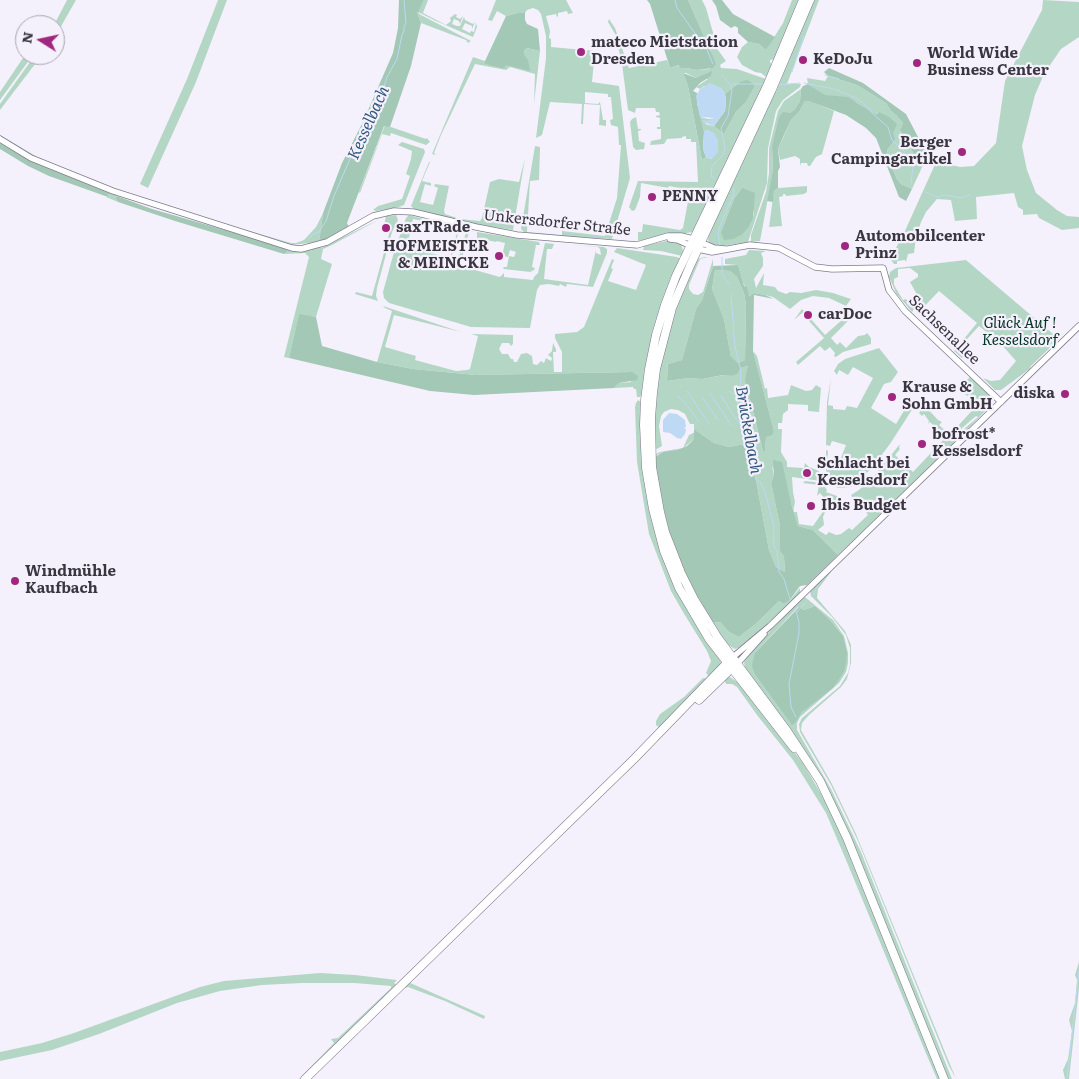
<!DOCTYPE html>
<meta charset="utf-8">
<style>
body{margin:0}
#map{position:relative;width:1079px;height:1079px;overflow:hidden;background:#f5f1fc;font-family:Literata,serif}
canvas{display:block}
.north{position:absolute;left:15px;top:15px;width:50px;height:50px;box-sizing:border-box;background:#f5f1fc;border:1px solid #aaa6b1;border-radius:50%;rotate:280deg;font-size:14px;font-weight:700;line-height:20px;text-align:center;color:#3a3640}
.north::after{content:'';display:block;margin:auto;width:18px;height:22px;background:#a0277e;clip-path:polygon(50% 0,100% 100%,50% 72%,0 100%)}
</style>
<div id="map">
<canvas width="1079" height="1079"></canvas>
<div class="north">N</div>
</div>
<script>
const g = document.querySelector('canvas').getContext('2d');
g.lineJoin = 'round';
function fillPath(path, color) {
  g.fillStyle = color;
  g.fill(path, 'evenodd');
}
function toPath(rows) {
  const path = new Path2D();
  for (const r of rows) {
    path.moveTo(r[0], r[1]);
    for (let i = 2; i < r.length; i += 2) path.lineTo(r[i], r[i + 1]);
  }
  return path;
}
function strokePath(path, color, width, dash) {
  g.strokeStyle = color;
  g.lineWidth = width;
  g.lineCap = dash ? 'butt' : 'round';
  g.setLineDash(dash || []);
  g.stroke(path);
}
function label(font, color, halo, rows, align = 'center') {
  g.font = font + ' Literata,serif';
  g.lineWidth = 4.5;
  g.setLineDash([]);
  g.textBaseline = 'middle';
  g.strokeStyle = halo;
  g.fillStyle = color;
  for (const [text, x, y, turn = 0] of rows) {
    g.save();
    g.translate(x, y);
    g.rotate((+turn || 0) * Math.PI / 180);
    g.textAlign = isNaN(turn) ? turn : align;
    if (halo) g.strokeText(text, 0, 0);
    g.fillText(text, 0, 0);
    g.restore();
  }
}
const green = toPath([
 [67,0,76,0,55,37,55,25,54,25],
 [218,0,227,0,196,82,148,188,140,184,187,79],
 [424,0,428,0,423,13,446,25,451,21,450,18,455,14,457,15,456,17,460,19,463,16,460,24,459,21,454,19,452,24,457,26,460,26,464,17,465,20,473,24,475,22,472,29,472,26,465,23,462,29,470,33,471,31,474,32,476,23,477,27,473,37,436,21,420,13,419,11],
 [496,0,566,0,573,13,568,14,567,11,558,13,558,16,557,17,556,14,546,16,550,31,549,38,551,39,551,47,595,51,592,82,619,86,630,178,612,239,542,235,524,232,521,229,535,146,540,147,540,150,539,180,530,181,527,232,562,235,562,231,605,236,617,198,621,145,619,145,618,127,611,125,610,120,613,119,611,97,608,97,608,94,585,92,585,103,598,104,600,102,603,120,606,120,606,126,599,125,600,105,584,104,583,124,581,124,582,104,550,102,542,135,536,138,546,58,546,36,541,14,538,10,533,8,527,10,525,13,518,13,506,16,497,11,492,21,488,20],
 [688,0,702,0,706,8,718,50,726,61,720,65,721,68,737,69,766,79,693,232,638,241,638,232,642,232,643,224,680,230,683,228,690,191,689,190,669,186,668,188,641,183,640,197,635,210,632,211,629,207,638,181,698,182,696,142,691,142,691,139,686,139,686,136,682,137,682,138,667,139,664,144,650,145,651,141,661,139,661,129,657,129,657,127,660,127,660,118,656,117,656,116,660,115,659,112,656,112,655,108,636,108,635,113,628,110,622,64,615,34,608,22,609,19,615,28,629,68,667,60,670,68,680,65,681,69,687,68,697,70,710,69,711,52],
 [683,73,686,73,696,78,708,79,696,87,700,89,704,86,721,88,725,94,740,82,745,103,736,112,724,134,714,126,705,124,708,121,717,118,708,119,700,117,704,132,708,130,712,159,706,157,702,160,688,86],
 [792,0,800,0,776,59,770,60,770,62,773,66,770,68,766,77,761,73,755,72,742,65,737,57,742,47,748,42,759,44,766,50,783,23],
 [813,0,819,0,787,84,801,84,800,87,783,100,776,111,768,148,767,183,748,242,716,247,710,244,708,240,709,231,773,93,776,92],
 [742,188,754,212,753,218,721,232,734,199],
 [1043,0,1079,2,1079,37,1061,49,1044,74,1035,95,1022,146,1027,170,1036,193,1057,210,1067,216,1079,217,1079,228,1062,230,1039,218,1037,214,1023,215,1023,210,1018,207,1014,193,976,197,977,219,955,221,951,200,937,199,926,212,921,222,916,237,914,253,908,254,906,262,905,260,897,261,897,264,894,264,890,259,891,255,892,255,904,233,937,160,947,164,960,167,974,166,996,143,1005,81,1042,10],
 [417,12,421,15,471,41,468,43,466,40,421,23],
 [527,48,540,51,534,104,535,74,510,67,506,70,475,64,441,135,434,153,436,155,432,154,473,57,485,61,486,64,504,69,505,65,524,55,524,51],
 [25,55,33,55,0,100,0,92],
 [35,55,42,55,0,110,0,104],
 [828,76,857,85,886,103,891,111,897,116,903,123,900,132,915,156,924,163,912,189,901,184,897,179,890,164,887,150,895,140,878,112,876,116,856,102,824,95,808,84,807,78,825,81],
 [801,89,800,101,795,109,790,113,772,147,773,171,760,241,751,242,751,235,766,192,769,173,769,148,778,111,784,101],
 [805,101,810,101,834,111,822,154,816,157,810,166,808,166,807,163,801,163,800,166,800,159,795,156,780,160,778,149,791,120,799,112],
 [636,117,638,129,641,129,641,130,638,131,639,141,645,143,644,149,636,150,633,147,630,122,632,119],
 [385,125,426,139,427,138,430,142,426,145,391,133,390,136,382,134,360,193,359,192],
 [0,135,39,158,115,189,239,228,291,243,296,243,304,240,316,227,323,213,319,242,291,245,119,192,115,198,118,202,106,197,108,197,109,193,40,165,14,151,0,142],
 [402,142,424,149,425,152,404,205,399,207,376,211,373,210,378,206,402,199,410,176,406,174,411,159,412,151,398,145],
 [525,158,513,230,469,223,414,209,411,206,429,162,430,162,422,181,431,183,431,186,425,184,420,202,433,205,438,188,434,186,435,184,449,186,444,211,445,214,460,219,480,221,482,218,490,182,499,179,519,182],
 [807,186,807,192,804,194,786,196,785,194,783,194,783,196,779,197,782,226,769,227,774,191,778,188],
 [396,215,398,220,392,232,377,288,376,296,378,301,355,294,356,292,372,296,391,227,384,225,386,216],
 [409,215,442,224,442,225,413,219,407,247,450,258,458,229,446,226,446,225,473,232,469,232,461,262,459,257,466,232,459,230,450,263,500,277,504,273,504,277,533,280,534,277,538,273,545,243,554,244,552,249,547,249,544,279,588,285,596,250,596,253,601,255,600,249,598,247,572,245,604,247,607,249,607,253,593,287,567,284,566,287,560,284,559,286,549,284,540,285,537,290,530,328,471,327,389,303,384,298,383,292,394,252,406,218],
 [380,219,332,245,323,249,321,259,332,264,316,317,299,315,289,358,284,357,309,257,305,253,284,254,288,251,287,248,301,250,321,246,321,248],
 [477,232,539,242,540,245,536,245,532,267,535,268,534,270,530,272,504,269,503,267,507,267,509,256,514,257,516,252,510,250,508,257,502,256,505,243,497,241,496,242,477,238],
 [666,241,681,244,683,250,682,256,661,251,643,250,644,246],
 [617,248,677,257,681,259,643,395,640,397,637,397,636,389,634,389,633,387,614,388,619,383,631,382,632,372,476,375,413,369,377,362,392,311,385,308,383,306,461,332,394,315,385,347,416,356,415,360,456,371,467,370,470,369,478,336,471,334,513,335,513,344,511,346,509,343,502,343,499,349,502,354,508,354,511,359,513,359,514,362,517,362,521,354,527,353,532,356,533,364,537,365,541,361,544,363,546,358,551,361,552,358,548,355,552,351,553,343,556,349,556,352,553,352,554,372,562,372,562,352,555,338,555,334,577,332,584,327,612,259,614,260,611,268,613,269,608,281,636,290,646,265,614,252],
 [749,250,766,251,761,253,763,258,763,266,754,279,756,288,764,273,763,285,775,287,778,291,786,294,790,292,801,293,816,290,833,293,851,299,846,306,829,298,813,296,801,300,790,309,773,297,765,295,754,293,749,296,743,282,738,265,725,264,725,259,746,255],
 [705,257,708,257,700,259,689,285,689,289,693,294,698,295,703,292,713,259,713,266,702,300,696,309,682,360,668,364,667,381,689,378,702,379,724,375,731,376,739,368,748,366,750,401,763,451,765,450,766,437,774,431,753,351,757,356,765,389,767,388,768,398,788,395,791,385,806,391,812,390,816,385,821,388,819,412,808,411,808,405,788,404,788,410,783,414,782,423,778,423,778,429,782,429,781,452,787,462,787,467,804,468,805,463,809,467,819,471,821,481,792,477,793,492,795,502,793,512,797,512,799,524,813,526,824,510,825,499,820,493,817,496,819,485,803,483,805,481,814,482,822,483,827,490,826,492,837,496,837,499,826,510,823,517,824,525,818,530,826,535,829,532,836,535,841,534,849,528,852,530,868,515,866,512,868,510,856,497,853,499,851,495,859,490,874,476,900,444,899,448,900,449,895,455,913,472,945,438,930,422,928,424,929,421,924,414,922,416,919,413,924,405,938,420,942,422,939,425,949,434,950,432,957,435,978,417,976,416,961,429,956,428,979,403,970,394,967,396,963,392,962,384,970,377,989,394,991,402,988,408,954,443,838,555,813,530,798,526,796,520,791,503,772,466,774,475,771,483,780,526,780,551,784,557,785,572,776,567,769,550,749,443,729,447,714,443,694,429,694,424,690,424,685,414,678,410,671,409,664,412,661,416,659,426,662,446,657,449,655,448,653,445,657,379,675,308,693,265,695,265,698,259],
 [966,260,1059,339,1030,367,1031,368,1001,390,995,390,983,378,991,381,1000,380,1016,361,1002,345,979,326,957,350,963,356,966,354,962,358,954,351,977,323,939,291,917,314,920,300,910,282,918,277,918,274,910,268,898,269,898,277,894,279,894,285,903,300,906,299,914,309,912,312,896,293,889,277,890,272,896,268],
 [715,270,730,271,737,277,744,293,746,305,745,360,738,363,731,358,724,319,712,289],
 [802,309,825,335,843,319,842,313,849,318,848,321,831,338,837,345,840,342,846,348,858,336,865,335,867,333,871,338,871,344,843,352,836,357,834,356,835,353,830,347,825,351,820,346,798,365,796,362,824,338,802,313,794,320],
 [879,348,898,372,891,382,884,384,871,408,896,424,908,404,912,403,915,405,890,444,871,469,851,487,838,488,830,483,826,471,826,450,828,451,827,470,834,470,836,465,838,465,846,445,832,441,830,446,826,445,827,402,831,378,828,405,833,406,833,409,845,410,847,406,857,408,873,378,853,367,848,375,839,370,837,375,834,371,838,364,845,359],
 [638,400,642,403,662,551,721,662,720,666,660,728,656,725,656,721,660,714,684,697,703,678,706,678,708,675,706,673,711,661,707,651,683,612,671,591,649,534,637,462,635,407,636,403],
 [695,432,694,439,682,449,672,452,663,452,657,455,655,458,659,493,669,532,681,565,713,623,720,622,729,632,739,637,758,622,779,601,784,604,789,601,800,588,800,594,757,633,740,647,735,649,726,644,704,610,689,583,673,547,658,492,654,455,660,452,683,448,689,435],
 [829,572,831,572,818,589,817,598,845,631,851,645,851,663,847,679,841,687,809,715,802,723,801,730,832,784,856,834,956,1079,949,1066,858,841,831,785,800,732,799,724,802,718,840,686,848,673,850,665,850,648,846,635,832,617,811,596,810,590],
 [805,597,833,620,844,636,848,653,848,663,846,672,839,683,800,717,797,723,797,730,831,789,861,852,952,1079,947,1079,858,856,788,727,745,668,744,662,747,657,768,633,798,602],
 [815,606,831,621,843,636,802,712,797,717,753,660,756,652,798,607,804,610],
 [730,677,740,684,803,763,831,811,843,837,941,1079,937,1079,925,1051,846,860,826,813,793,760,757,715,737,687,732,684,726,684,724,679],
 [1079,962,1079,988,1069,1079,1065,1079,1063,1070,1068,1059,1072,1031,1069,1020,1075,1003,1077,980,1075,975],
 [320,973,355,975,397,980,394,983,397,985,302,1079,299,1079,334,1043,331,1039,338,1038,391,988,391,986,354,983,302,983,262,985,220,991,177,1003,99,1034,52,1050,0,1061,0,1052,42,1043,74,1033,200,987,224,981],
 [408,982,485,1016,484,1019,445,1001,408,987,404,988,403,987]
]);
const forest = toPath([
 [399,0,424,0,419,11,420,13,417,12,421,23,411,66,390,127,384,126,347,223,349,227,328,239,319,242,323,213,342,163,362,124,393,53,398,28],
 [647,0,688,0,711,52,716,64,713,68,697,70,687,68,681,69,679,65,670,68,650,4],
 [712,0,722,0,733,14,775,37,766,50,759,44,748,42,738,33,738,28,735,26,731,28,720,20,716,6],
 [518,13,525,13,525,20,527,24,538,29,540,51,527,48,524,51,524,55,528,60,530,71,506,65,504,69,485,64,485,61,506,16],
 [829,68,863,83,906,114,928,156,924,163,915,156,900,131,903,123,897,116,891,111,886,103,857,85,828,76,824,72],
 [712,71,711,76,700,83,693,91,697,93,697,103,704,132,703,149,706,157,702,160,688,86,683,73,696,78],
 [747,80,755,85,745,103,736,112,724,134,714,126,725,111,726,101,725,94,740,82],
 [808,84,825,95,848,97,876,115,879,112,889,117,897,124,893,133,895,140,887,150,890,164,897,179,901,184,912,189,906,201,899,197,876,138,866,128,846,115,809,101,805,101,799,112,791,120,783,137,778,149,780,167,778,171,778,188,774,191,773,202,767,201,773,170,772,147,779,117,783,112,790,113,795,109,800,101,801,89,803,86],
 [0,142,40,165,109,193,108,197,49,176,28,166,0,149],
 [742,188,755,193,753,218,748,228,741,235,733,239,724,240,721,232,734,199],
 [117,196,152,209,287,248,288,251,284,254,175,221,118,202,115,198],
 [738,265,743,282,744,286,747,287,749,296,754,293,765,295,774,299,754,295,753,351,774,431,772,435,766,437,765,451,763,451,745,380,748,366,740,368,737,374,731,376,723,375,702,379,689,378,667,381,668,364,682,360,696,309,702,300,713,266],
 [715,270,730,271,737,277,744,293,746,305,745,360,738,363,731,357,724,319,712,289],
 [299,314,316,317,322,346,377,362,413,369,476,375,632,372,638,376,637,380,619,383,614,388,474,395,430,391,289,358],
 [694,429,714,443,729,447,749,443,769,550,776,567,785,572,784,557,780,551,780,526,771,483,774,475,773,460,782,462,791,503,798,526,813,530,838,555,807,585,800,586,789,601,784,604,779,601,758,622,739,637,729,632,720,622,713,623,694,590,681,565,669,532,659,493,655,457,663,452,678,450,687,446,694,439],
 [815,606,831,621,843,636,847,653,846,663,844,672,833,688,802,712,795,723,792,725,755,674,752,666,753,660,755,653,799,607,804,610]
]);
const water = toPath([
 [710,83,721,88,725,94,726,101,725,111,714,126,703,122,703,120,708,121,715,118,700,117,697,103,696,96,700,89],
 [708,130,714,133,718,140,718,152,712,159,706,157,703,149,704,132],
 [669,413,677,414,685,420,686,427,684,428,686,429,685,434,681,439,677,438,670,433,663,432,663,420]
]);
const stream = toPath([
 [675,0,677,8,707,50,713,64],
 [792,72,804,36],
 [825,75,839,79],
 [804,83,834,89,856,98,868,107,873,114,888,127,892,140,904,151,906,162,913,166,911,184],
 [732,84,765,84],
 [777,85,800,83],
 [715,179,711,176,712,166,723,155,725,148,721,128,728,116,732,90,730,84,722,75],
 [925,192,937,197,945,195,960,198,970,195],
 [310,238,313,234,319,232,326,221,334,196,349,161,378,105,387,77,397,59,402,35,404,31,404,27,406,23,404,0],
 [720,245,718,233,720,226,734,193,734,188],
 [722,257,722,274,729,284],
 [731,295,735,347,741,371,740,390,751,425,750,440,758,467,755,478,761,483,767,499,774,526,773,544,777,551,779,572,784,579,790,599],
 [687,391,709,424],
 [729,391,736,397,743,418],
 [710,393,731,425],
 [678,396,689,408,699,422],
 [721,396,738,422],
 [702,397,718,420],
 [813,595,818,586],
 [795,608,799,622,799,633,789,684,791,707,796,717],
 [797,612,807,601],
 [1067,1079,1079,971]
]);
const minor = toPath([
 [0,139,31,158,113,191,292,248,301,249,327,242,373,216,394,211,413,212,476,227,517,235,637,245,668,236,681,236,693,239,714,248,725,249],
 [670,239,678,240,698,249,712,252,750,245,770,247,779,248,815,267,832,269,883,268,889,290,905,311,1001,402],
 [733,657,770,626,1079,326],
 [738,663,764,634]
]);
const major = toPath([
 [810,0,773,87,690,266,672,308,656,369,653,393,651,418,652,467,660,512,665,532,681,573,694,599,718,638,787,731,820,781,847,838,944,1079],
 [699,700,734,666],
 [794,748,709,639,679,588,664,551,653,509,646,468,644,425,645,400,649,369,656,335,665,305,676,276,767,86,803,0],
 [305,1079,634,759,729,661]
]);
const markers = [
 [581,52,5,"#a0277e"],
 [803,60,5,"#a0277e"],
 [917,63,5,"#a0277e"],
 [962,152,5,"#a0277e"],
 [652,197,5,"#a0277e"],
 [386,228,5,"#a0277e"],
 [845,246,5,"#a0277e"],
 [499,256,5,"#a0277e"],
 [808,315,5,"#a0277e"],
 [1065,394,5,"#a0277e"],
 [892,397,5,"#a0277e"],
 [922,444,5,"#a0277e"],
 [807,473,5,"#a0277e"],
 [811,506,5,"#a0277e"],
 [15,581,5,"#a0277e"]
];
const poiNames = [
 ["mateco Mietstation",591,43],
 ["Dresden",591,60],
 ["World Wide",927,54],
 ["Business Center",927,71],
 ["KeDoJu",813,60],
 ["Berger",952,143,"right"],
 ["Campingartikel",952,160,"right"],
 ["PENNY",662,197],
 ["saxTRade",396,228],
 ["Automobilcenter",855,237],
 ["Prinz",855,254],
 ["HOFMEISTER",489,247,"right"],
 ["& MEINCKE",489,264,"right"],
 ["carDoc",818,315],
 ["Krause &",902,388],
 ["Sohn GmbH",902,405],
 ["diska",1055,394,"right"],
 ["bofrost*",932,435],
 ["Kesselsdorf",932,452],
 ["Schlacht bei",817,464],
 ["Kesselsdorf",817,481],
 ["Ibis Budget",821,506],
 ["Windmühle",25,572],
 ["Kaufbach",25,589]
];
const streetNames = [
 ["Unkersdorfer Straße",557,223,6],
 ["Sachsenallee",944,330,44]
];
const parkNames = [
 ["Glück Auf !",1020,324],
 ["Kesselsdorf",1020,341]
];
const waterNames = [
 ["Kesselbach",369,123,-66],
 ["Brückelbach",748,430,80]
];
fillPath(green, '#b4d7c5');
fillPath(forest, '#a3c8b5');
fillPath(water, '#bed9f4');
strokePath(stream, '#bed9f4', 1);
strokePath(minor, '#827991', 7);
strokePath(major, '#827991', 9);
strokePath(minor, '#fff', 5.5);
strokePath(major, '#fff', 8);
for (const [x, y, r, color] of markers) {
  const dot = new Path2D();
  dot.arc(x, y, r, 0, 2 * Math.PI);
  g.fillStyle = color;
  g.fill(dot);
  strokePath(dot, '#f5f1fc', 2);
}
label('bold 15px', '#3a3640', '#f5f1fc', poiNames, 'left');
label('15px', '#3a3640', '#f5f1fc', streetNames);
label('italic 15px', '#003321', '#f5f1fc', parkNames);
label('italic 16px', '#30587e', '#f5f1fc', waterNames);
</script>
